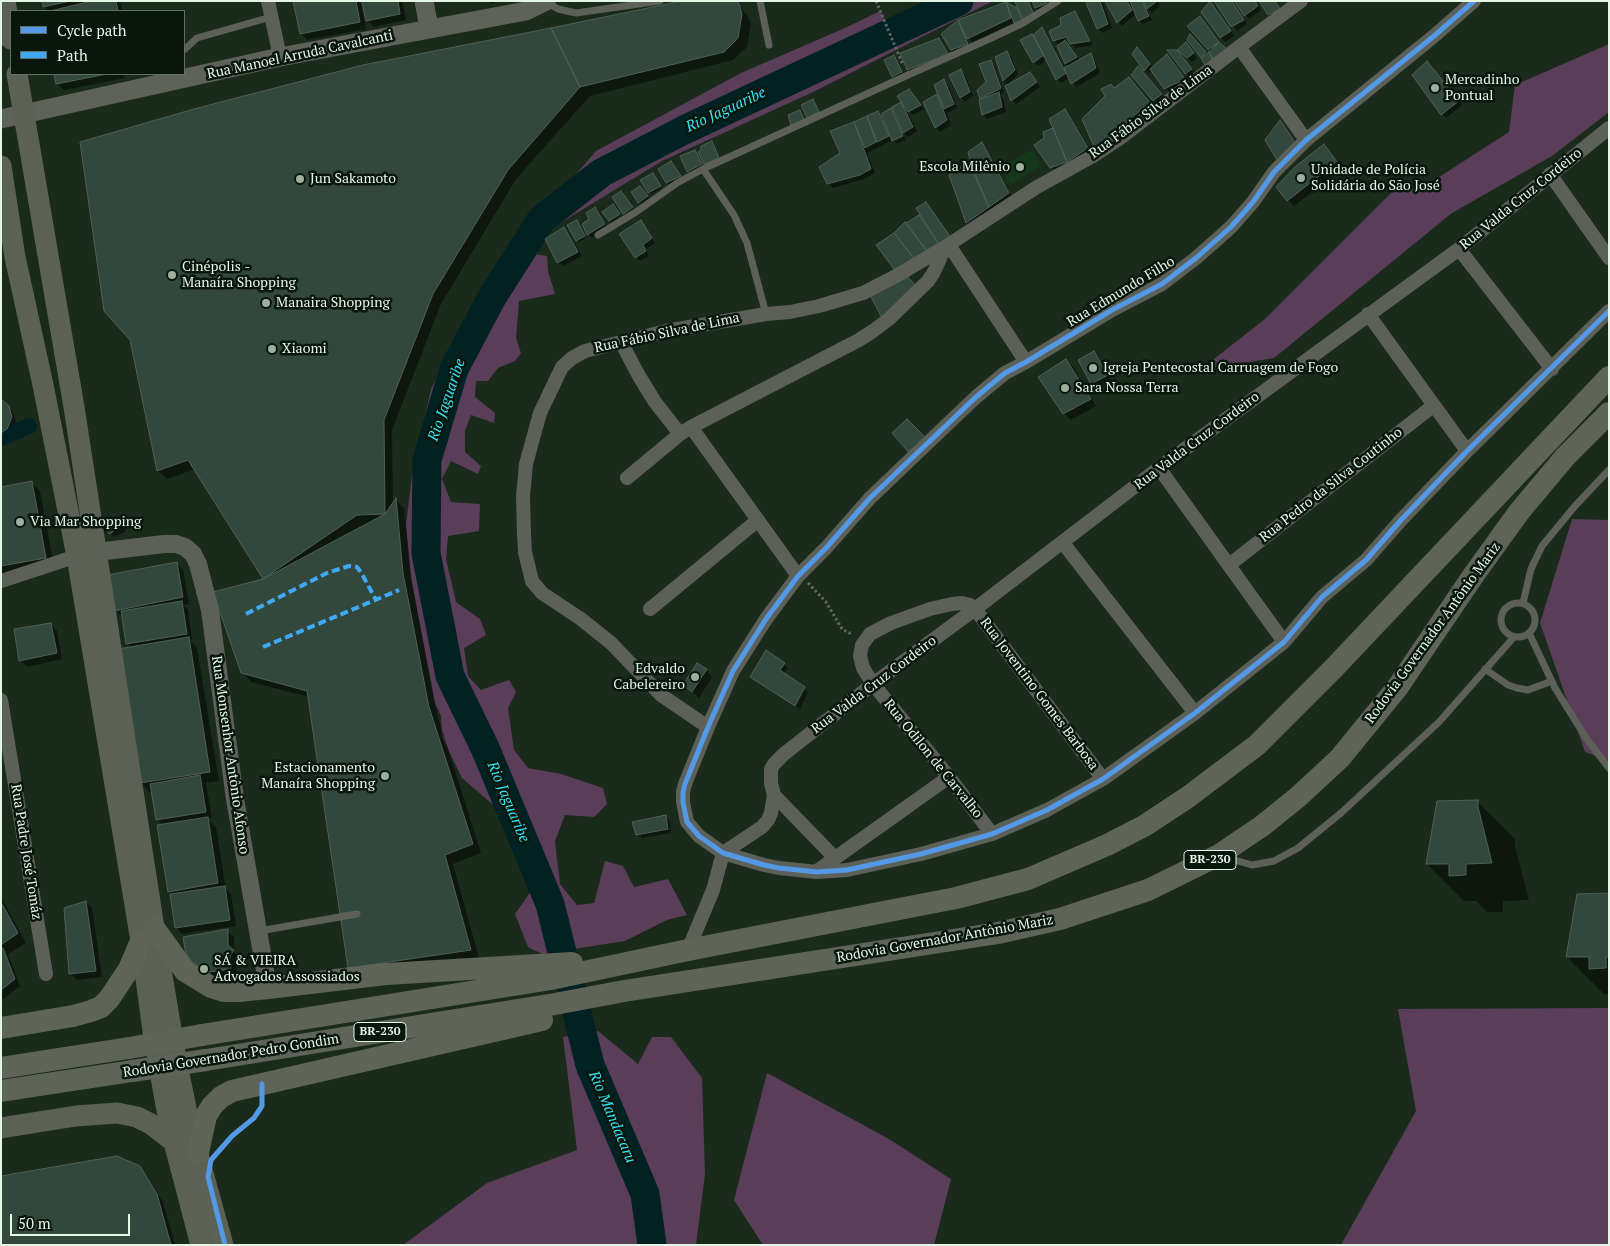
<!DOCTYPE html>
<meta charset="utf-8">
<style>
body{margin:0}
#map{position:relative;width:1610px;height:1246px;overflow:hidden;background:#1a2b1c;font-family:"PT Serif",serif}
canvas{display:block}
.frame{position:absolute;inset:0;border:2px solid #e4f6e5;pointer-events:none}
.legend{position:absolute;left:10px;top:10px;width:175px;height:65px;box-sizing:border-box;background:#09160b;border:1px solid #617062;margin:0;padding:6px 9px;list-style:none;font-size:15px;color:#e4f6e5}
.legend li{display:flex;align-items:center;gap:10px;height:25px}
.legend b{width:25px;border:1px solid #617062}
.scale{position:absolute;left:10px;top:1214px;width:120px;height:22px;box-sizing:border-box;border:2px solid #e4f6e5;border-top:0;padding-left:6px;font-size:15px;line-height:18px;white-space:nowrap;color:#e4f6e5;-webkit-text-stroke:4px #09160b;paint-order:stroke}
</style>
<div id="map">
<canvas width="1610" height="1246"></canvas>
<div class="frame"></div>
<ul class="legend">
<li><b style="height:6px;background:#5399e6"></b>Cycle path</li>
<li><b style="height:6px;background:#3fa9f5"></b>Path</li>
</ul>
<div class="scale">50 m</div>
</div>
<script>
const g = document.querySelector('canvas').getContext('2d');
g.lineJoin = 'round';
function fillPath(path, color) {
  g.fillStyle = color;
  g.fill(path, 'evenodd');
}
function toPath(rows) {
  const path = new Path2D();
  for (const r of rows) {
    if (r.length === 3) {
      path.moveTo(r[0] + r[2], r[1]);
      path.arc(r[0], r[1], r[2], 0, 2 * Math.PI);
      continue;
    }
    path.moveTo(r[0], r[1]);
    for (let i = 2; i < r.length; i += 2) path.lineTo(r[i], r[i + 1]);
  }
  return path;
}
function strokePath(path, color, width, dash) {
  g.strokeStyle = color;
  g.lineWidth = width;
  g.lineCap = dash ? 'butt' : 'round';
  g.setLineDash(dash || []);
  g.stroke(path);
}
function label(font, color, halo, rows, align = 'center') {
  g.font = font + ' "PT Serif",serif';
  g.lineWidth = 5;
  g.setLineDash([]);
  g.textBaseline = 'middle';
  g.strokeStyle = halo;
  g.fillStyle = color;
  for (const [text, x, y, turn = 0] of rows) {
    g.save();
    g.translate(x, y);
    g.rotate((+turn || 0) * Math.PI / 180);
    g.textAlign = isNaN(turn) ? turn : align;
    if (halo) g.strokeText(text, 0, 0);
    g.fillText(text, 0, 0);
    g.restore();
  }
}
const built = toPath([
 [1033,149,1041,166,1010,185,1000,168]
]);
const green = toPath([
 [930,1,993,1,811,93,662,161,549,230,530,253,547,256,548,271,555,294,519,301,516,338,521,353,515,361,498,368,488,381,476,381,475,397,495,413,494,423,471,415,465,431,465,452,481,466,478,474,451,461,442,479,451,502,480,504,479,531,448,536,446,559,456,602,480,619,486,635,464,648,468,676,481,690,509,680,516,692,508,708,514,750,528,768,561,774,603,788,607,804,594,817,565,815,555,841,560,884,577,905,594,903,605,861,623,866,634,887,668,879,687,915,667,920,625,941,542,954,528,947,515,914,536,884,505,815,462,778,442,737,441,716,434,701,410,572,406,525,412,475,431,389,489,276,596,151,741,73,845,28,880,11,886,21],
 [1609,44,1609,112,1552,156,1452,213,1274,358,1200,370,1265,319,1395,189,1422,188,1509,132,1515,85],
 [1572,519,1609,520,1609,760,1585,752,1540,623],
 [1609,1008,1609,1245,1341,1245,1416,1111,1398,1009],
 [598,1031,638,1064,652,1037,671,1037,702,1078,705,1174,696,1245,403,1245,487,1183,577,1150,563,1037],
 [767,1073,889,1139,951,1179,934,1245,763,1245,734,1200]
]);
const shadow = toPath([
 [43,1,121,1,119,2,121,4,122,11,49,11,44,6],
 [294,1,360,1,366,29,307,40,301,33],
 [363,1,402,1,406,20,374,27,367,20],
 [488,1,501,1,491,4],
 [735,1,747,15,751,24,747,47,733,60,590,96,516,179,441,304,392,430,393,505,396,500,404,508,412,583,438,717,481,853,453,864,479,958,358,977,309,697,251,682,242,672,265,580,195,469,167,479,158,471,131,340,105,311],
 [1020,1,1029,1,1038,18,1019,26,1015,22,972,42,966,36,971,48,956,54,952,50,958,21,1006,3,1020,10],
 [1034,1,1062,1,1040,12,1036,8],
 [1093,1,1101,1,1103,3,1112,28,1102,33,1098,29,1088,4],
 [1107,1,1128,1,1133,11,1135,10,1131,1,1158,1,1160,6,1152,13,1146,6,1152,20,1143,24,1139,20,1136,14,1122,26,1118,22],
 [1216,1,1232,1,1247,24,1237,31],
 [1237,1,1256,1,1261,10,1249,19,1236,2],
 [1214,7,1234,36,1225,42,1221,38],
 [1074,13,1078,17,1093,45,1075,48,1070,41,1066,42,1080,61,1090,55,1094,59,1100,73,1076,87,1070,78,1061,83,1057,79,1046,60,1038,66,1034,62,1033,37,1042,29,1046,33,1065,69,1069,67,1066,63,1060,46,1054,40,1063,26],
 [1204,22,1231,55,1217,65,1202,57,1188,40,1194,39,1207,54,1211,51,1189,26],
 [939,40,943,44,951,58,912,74,908,69],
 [1186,43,1197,58,1192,62,1179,52,1195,74,1190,77,1186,73,1177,51],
 [1007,53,1011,57,1018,74,1008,85,1004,81,997,58],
 [1141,53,1153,68,1171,60,1188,84,1170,93,1152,70,1149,74,1145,70],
 [895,59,903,74,894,78,893,76],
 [990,61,994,65,1004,92,1000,95,1003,98,1006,112,987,119,983,115,981,101,983,100,981,98,987,83],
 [1431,67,1462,105,1446,118,1442,114],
 [961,70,965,75,973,96,965,102,961,98,950,75],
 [1142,72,1165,99,1158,105,1133,75],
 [55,74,124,74,125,78,64,90,57,84],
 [1034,78,1040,87,1016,104,1012,100,1007,87],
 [944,81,948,85,957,108,947,113,951,125,940,132,936,128,925,103,939,94],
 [1133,83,1153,108,1101,155,1115,89],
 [913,95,924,109,913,115,905,108,917,131,908,137,902,131,906,140,897,144,893,140,867,153,875,173,864,179,833,188,828,183,842,153,832,132,855,123,878,112,882,116,890,109,897,116,894,108],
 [1065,111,1069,115,1091,152,1055,171,1051,167,1054,129],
 [982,144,986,148,1012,197,971,226,967,223,950,175,972,162],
 [1330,152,1342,169,1294,206,1288,200],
 [696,153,703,166,690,173,688,171],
 [673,164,682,178,669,184,659,169],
 [655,176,662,188,651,194,649,192],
 [642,189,649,198,641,204,633,193],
 [622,194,633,209,625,214,624,213],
 [926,204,955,243,920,265,906,225,918,216,927,224],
 [615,207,620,216,612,222,604,212],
 [595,208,599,212,608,228,592,238,588,234],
 [577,222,586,238,579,242,577,240],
 [641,222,645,226,655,243,646,249,649,256,640,261,636,257],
 [564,229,568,233,582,256,563,266,559,262,547,239],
 [1094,352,1098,356,1111,380,1096,387,1092,383],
 [1066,360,1073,367,1096,406,1071,420,1064,413],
 [1,401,13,412,16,422,11,433,1,438],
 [31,482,40,491,54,566,1,576,1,488],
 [119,521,126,531,114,537,110,533],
 [176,563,183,570,189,604,183,605,188,609,192,640,190,640,197,648,219,781,206,783,212,818,208,819,216,827,226,889,231,894,236,926,182,934,176,927,173,895,169,891,163,825,157,819,153,791,150,792,141,783,132,648,127,643,123,617,115,610],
 [51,625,57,631,62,659,27,667,20,660],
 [784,664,788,668,784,674,808,692,800,709,756,680],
 [706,670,712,677,699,698,684,685],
 [1477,801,1515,839,1515,846,1529,900,1503,901,1503,912,1487,912,1476,901,1464,901,1427,864],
 [666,817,670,821,671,833,642,838,637,834],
 [1609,894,1609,994,1604,994,1567,957],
 [1,897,26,943,8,954,20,986,1,1001],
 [86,902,92,908,102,977,77,980,71,974,65,909],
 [227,931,234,937,234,952,240,958,236,963,237,975,211,979,188,960],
 [139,1167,146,1174,163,1202,175,1245,1,1245]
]);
const canal = toPath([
 [1,438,29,426]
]);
const river = toPath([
 [652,1245,645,1194,590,1065,550,904,485,748,450,676,426,553,427,460,454,369,491,299,541,220,601,173,684,130,959,1]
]);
const building = toPath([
 [42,1,70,1,43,7,42,1],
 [92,1,116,1,118,11,50,11,92,1],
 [293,1,356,1,360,22,300,34,293,1],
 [362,1,398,1,400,14,366,21,362,1],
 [682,1,736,1,739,4,742,14,738,38,724,52,580,87,551,28,682,1],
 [1017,1,1028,1,1034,14,1023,19,1015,2,1017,1],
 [1032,1,1046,1,1047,3,1035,8,1032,1],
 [1090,1,1100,1,1108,24,1097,29,1086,3,1090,1],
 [1105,1,1127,1,1132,10,1117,23,1105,1],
 [1130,1,1142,1,1149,16,1138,21,1130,1],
 [1143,1,1157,1,1147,9,1143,1],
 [1210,1,1231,31,1220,38,1201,12,1210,1],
 [1214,1,1232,1,1244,20,1231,27,1214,1],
 [1236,1,1255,1,1258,6,1244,16,1235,2,1236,1],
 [1259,1,1275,1,1280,9,1268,15,1259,1],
 [1006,2,1017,8,1022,20,1014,23,1006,2],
 [1006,2,1011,18,967,39,958,20,1006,2],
 [1075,11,1090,41,1070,44,1066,37,1053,41,1049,31,1061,25,1060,18,1075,11],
 [1200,16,1219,42,1208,50,1187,26,1200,16],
 [958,20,968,44,951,50,941,34,958,20],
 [1042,27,1066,73,1056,80,1033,35,1042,27],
 [551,28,580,87,508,170,433,294,384,420,385,514,263,579,188,460,157,471,130,340,104,311,80,142,194,109,363,65,551,28],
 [1032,34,1044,55,1033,63,1020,40,1032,34],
 [1190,34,1206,52,1201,58,1187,40,1190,34],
 [939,38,948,54,907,70,900,53,939,38],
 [1065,40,1077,57,1065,64,1057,46,1065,40],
 [1186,42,1194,53,1187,58,1177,50,1186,42],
 [1219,42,1228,50,1214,60,1209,52,1219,42],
 [1137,47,1150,64,1144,71,1132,54,1137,47],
 [1167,50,1177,50,1192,69,1185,74,1167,50],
 [1007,51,1015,70,1003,81,995,57,1007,51],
 [1209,52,1214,62,1206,67,1201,58,1209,52],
 [1091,53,1096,68,1071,84,1064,68,1091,53],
 [1167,54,1185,79,1164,89,1150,69,1167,54],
 [894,55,902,72,892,77,884,60,894,55],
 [991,60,1001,88,980,99,977,90,986,82,979,64,991,60],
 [1427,61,1459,101,1441,115,1412,75,1427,61],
 [1138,66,1162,94,1153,101,1131,75,1138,66],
 [961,69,970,92,960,98,949,75,961,69],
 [1030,72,1037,82,1011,101,1005,86,1030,72],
 [54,74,107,74,56,84,54,74],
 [1129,77,1150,103,1126,122,1129,127,1096,151,1082,119,1105,96,1101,89,1111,84,1114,88,1129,77],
 [944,79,954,104,944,109,934,85,944,79],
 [909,89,921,105,908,112,897,96,909,89],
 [999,92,1002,107,982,115,979,100,999,92],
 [937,94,947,120,935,128,923,102,937,94],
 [813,99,819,112,807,118,801,105,813,99],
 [901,102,913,127,903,133,892,107,901,102],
 [891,108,903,136,892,141,881,114,891,108],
 [1065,109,1088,148,1067,162,1049,119,1065,109],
 [800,110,804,120,791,125,788,115,800,110],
 [878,111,889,136,877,142,867,116,878,111],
 [867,116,876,142,865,148,854,122,867,116],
 [1280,120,1296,144,1278,162,1265,140,1280,120],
 [854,122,871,169,860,175,827,184,819,167,840,153,830,131,854,122],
 [1053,128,1067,162,1050,168,1034,145,1044,138,1043,132,1053,128],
 [712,141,719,158,704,164,698,152,701,150,701,146,712,141],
 [982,142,1009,193,989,207,974,174,968,152,982,142],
 [1324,144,1337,162,1287,201,1276,187,1296,166,1324,144],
 [695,150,702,164,687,172,680,156,695,150],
 [671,161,681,176,666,183,658,169,671,161],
 [970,162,989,207,966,223,949,175,970,162],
 [653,173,661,186,648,193,640,180,653,173],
 [640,186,648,196,638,203,631,192,640,186],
 [621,191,633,207,623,214,612,197,621,191],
 [926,202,952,239,940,246,916,208,926,202],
 [613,204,620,214,609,221,602,212,613,204],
 [595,207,605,224,587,235,582,224,589,219,586,213,595,207],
 [919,215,940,246,930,255,906,223,919,215],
 [577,220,585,236,576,241,567,225,577,220],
 [641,220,652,238,643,245,646,251,635,258,619,234,641,220],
 [905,222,930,255,916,261,894,233,905,222],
 [564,227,578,252,557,263,545,239,564,227],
 [894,233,916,261,897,273,876,245,894,233],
 [907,276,917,287,883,320,870,295,907,276],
 [1094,351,1108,375,1091,384,1078,360,1094,351],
 [1066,359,1091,399,1063,414,1038,377,1066,359],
 [1,399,9,406,12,417,7,429,1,433,1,399],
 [907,419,927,439,911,455,892,433,907,419],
 [32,481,46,558,1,566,1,487,32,481],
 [396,498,403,573,429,707,473,844,445,855,471,950,348,968,307,691,241,673,213,592,263,579,357,515,385,514,396,498],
 [119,519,123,526,109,534,105,526,119,519],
 [177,562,183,597,114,611,107,575,177,562],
 [182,601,187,634,126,644,121,611,182,601],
 [51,623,57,653,19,661,14,629,51,623],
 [189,637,210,772,140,783,118,649,189,637],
 [766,650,785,663,780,670,805,687,795,706,750,677,766,650],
 [697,663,707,669,692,692,683,685,697,663],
 [200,775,206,812,156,820,150,784,200,775],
 [1478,800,1478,807,1492,863,1466,864,1466,875,1449,876,1449,864,1426,864,1437,801,1478,800],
 [666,815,668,829,636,835,632,822,666,815],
 [208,817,218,883,168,892,157,825,208,817],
 [225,886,230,920,175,928,170,894,225,886],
 [1609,893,1609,957,1606,957,1606,968,1589,969,1589,957,1566,957,1577,894,1609,893],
 [86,901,96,971,69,974,64,908,86,901],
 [1,902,18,933,1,945,1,902],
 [228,929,228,945,234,950,230,956,231,969,203,973,196,964,187,960,183,937,228,929],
 [1,948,3,948,15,979,1,990,1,948],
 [117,1156,140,1166,157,1194,171,1245,1,1245,1,1176,117,1156]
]);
const path = toPath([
 [876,1,903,65],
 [808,583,826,602,842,629,849,633,852,633]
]);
const service = toPath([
 [760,1,769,45],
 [546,2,558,9,576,13,660,1],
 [184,50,197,38,271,17],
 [703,169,734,215,747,243,766,314],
 [598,235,636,212,677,183,703,169,908,75,987,40,1023,23,1058,1],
 [1523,603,1531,569,1542,546,1575,506,1609,470],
 [1518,620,17],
 [1529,633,1555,688,1586,738,1609,768],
 [1485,669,1508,685,1517,688,1528,690,1552,681],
 [1224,857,1252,865,1274,861,1298,848,1341,813,1439,722,1514,637],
 [259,931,357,914]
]);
const minor = toPath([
 [268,1,280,57],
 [1474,1,1434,36,1306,140,1274,172,1253,202,1231,227,1196,258,1162,284,1112,310,1026,362,1005,373,976,397,870,498,826,548,798,576,766,619,733,671,708,727,685,784,683,792,683,802,687,822,699,836,723,853,764,865,779,868,817,872,847,870,921,854,992,834,1047,810,1103,779,1195,713,1284,642,1322,597,1366,560,1401,520,1467,451,1609,311],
 [1239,47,1306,140],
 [1550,174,1609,258],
 [949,245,1026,362],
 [1459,249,1552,369],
 [1368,314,1467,451],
 [621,342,639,376,655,402,680,434],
 [691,427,798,576],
 [1159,468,1284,642],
 [627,478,680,434,691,427,859,340,873,331,889,319,928,281,934,272,945,247],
 [1063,543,1195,713],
 [1229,565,1433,406],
 [1,581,77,556],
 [650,609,758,520],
 [1,700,46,974],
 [708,727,661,695,611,643,581,619,542,593,532,581,525,552,524,534,523,496,526,464,540,413,562,367,572,358,585,351,666,331,766,314,790,312,819,306,863,293,898,275,945,247,1037,187,1093,156,1119,139,1239,47,1301,1],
 [774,795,835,858],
 [992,834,949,777,873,684,863,668,860,656,862,645,870,634,891,623,930,609,952,604,962,603,970,605,975,609,1103,779],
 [723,853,762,827,768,820,771,813,774,795,771,783,771,769,774,764,784,754,873,684,975,609,1159,468,1459,249,1609,128],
 [817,871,949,777],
 [688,950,713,890,723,853]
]);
const tertiary = toPath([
 [97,552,164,544,176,544,185,547,193,554,198,564,210,610,235,799,268,988]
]);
const secondary = toPath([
 [424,1,429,28],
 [1,119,280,57,526,11,546,1]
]);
const primary = toPath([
 [5,1,11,39],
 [17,74,74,407,154,928,176,1059,189,1123,223,1245],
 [1,166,15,257,43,385,77,556,141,941,153,1031,166,1105,174,1142,201,1245],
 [1,1128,76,1116,117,1113,137,1117,151,1124,174,1142]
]);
const trunk = toPath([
 [154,928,185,971,211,987,224,991,239,991,268,988,386,974,572,963],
 [1,1028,73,1016,91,1011,101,1007,109,999,129,969,141,941],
 [202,1035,551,979,688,950,956,898,1028,879,1107,845,1144,826,1188,797,1257,745,1333,669,1609,377],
 [206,1060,555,1004,624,991,998,933,1060,919,1148,890,1219,855,1262,826,1298,797,1340,758,1397,688,1475,573,1519,512,1565,457,1609,413],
 [1,1068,129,1048],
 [1,1091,132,1071],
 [198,1152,206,1116,212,1106,221,1097,232,1091,542,1020]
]);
const trunkBridge = toPath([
 [129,1048,202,1035],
 [132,1071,206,1060]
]);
const quiet = toPath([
 [246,614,327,573,349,566,357,567,362,574,376,600],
 [263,647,399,590]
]);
const cycleway = toPath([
 [1474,1,1434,36,1306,140,1274,172,1253,202,1231,227,1196,258,1162,284,1112,310,1026,362,1005,373,976,397,870,498,826,548,798,576,766,619,733,671,708,727,685,784,683,792,683,802,687,822,699,836,723,853,764,865,779,868,817,872,847,870,921,854,992,834,1047,810,1103,779,1195,713,1284,642,1322,597,1366,560,1401,520,1467,451,1609,311],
 [225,1245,208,1177,211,1160,232,1136,254,1118,262,1106,262,1084]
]);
const markers = [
 [1435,88,5,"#9daf9f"],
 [1020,167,5,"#9daf9f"],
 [1301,178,5,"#9daf9f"],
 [300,179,5,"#9daf9f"],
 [172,275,5,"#9daf9f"],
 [266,303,5,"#9daf9f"],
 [272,349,5,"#9daf9f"],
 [1093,368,5,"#9daf9f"],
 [1065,388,5,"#9daf9f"],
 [20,522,5,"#9daf9f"],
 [695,677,5,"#9daf9f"],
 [385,776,5,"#9daf9f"],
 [204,969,5,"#9daf9f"]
];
const shields = [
 [1210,860,52],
 [380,1032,52]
];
const shieldNames = [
 ["BR-230",1210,860],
 ["BR-230",380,1032]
];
const streetNames = [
 ["Rua Manoel Arruda Cavalcanti",300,55,-12],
 ["Rua Fábio Silva de Lima",1151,112,-36],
 ["Rua Valda Cruz Cordeiro",1521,199,-39],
 ["Rua Edmundo Filho",1121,292,-31],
 ["Rua Fábio Silva de Lima",667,333,-12],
 ["Rua Valda Cruz Cordeiro",1197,441,-37],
 ["Rua Pedro da Silva Coutinho",1331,485,-38],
 ["Rodovia Governador Antônio Mariz",1433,633,-54],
 ["Rua Valda Cruz Cordeiro",874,685,-37],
 ["Rua Joventino Gomes Barbosa",1039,694,53],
 ["Rua Monsenhor Antônio Afonso",230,755,82],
 ["Rua Odilon de Carvalho",933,759,51],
 ["Rua Padre José Tomáz",26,852,81],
 ["Rodovia Governador Antônio Mariz",945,939,-10],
 ["Rodovia Governador Pedro Gondim",231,1056,-9]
];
const poiNames = [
 ["Mercadinho",1445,80],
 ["Pontual",1445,96],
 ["Escola Milênio",1010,167,"right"],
 ["Unidade de Polícia",1311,170],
 ["Solidária do São José",1311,186],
 ["Jun Sakamoto",310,179],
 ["Cinépolis -",182,267],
 ["Manaíra Shopping",182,283],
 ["Manaira Shopping",276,303],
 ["Xiaomi",282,349],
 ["Igreja Pentecostal Carruagem de Fogo",1103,368],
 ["Sara Nossa Terra",1075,388],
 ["Via Mar Shopping",30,522],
 ["Edvaldo",685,669,"right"],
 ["Cabelereiro",685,685,"right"],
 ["Estacionamento",375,768,"right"],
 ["Manaíra Shopping",375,784,"right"],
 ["SÁ & VIEIRA",214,961],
 ["Advogados Assossiados",214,977]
];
const waterNames = [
 ["Rio Jaguaribe",726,110,-25],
 ["Rio Jaguaribe",447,400,-71],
 ["Rio Jaguaribe",508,802,67],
 ["Rio Mandacaru",612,1117,67]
];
fillPath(built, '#15371a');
fillPath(green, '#593d59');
fillPath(shadow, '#0007');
strokePath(canal, '#022123', 16);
strokePath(river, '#022123', 29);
fillPath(building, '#33483d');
strokePath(building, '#4f6055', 1);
strokePath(path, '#61675e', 3, [2.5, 2.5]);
strokePath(service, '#5d6058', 7);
strokePath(minor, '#5d6058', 14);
strokePath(tertiary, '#5d6058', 18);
strokePath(secondary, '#5e6258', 19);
strokePath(primary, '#5b6155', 21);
strokePath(trunk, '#5e6458', 22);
strokePath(trunkBridge, '#5e6458', 22);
strokePath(quiet, '#3fa9f5', 4, [8, 4]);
strokePath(cycleway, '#5399e6', 5);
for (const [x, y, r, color] of markers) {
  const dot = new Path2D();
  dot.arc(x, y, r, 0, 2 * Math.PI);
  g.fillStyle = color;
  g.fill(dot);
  strokePath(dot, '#09160b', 2);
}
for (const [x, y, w] of shields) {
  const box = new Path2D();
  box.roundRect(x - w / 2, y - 9.5, w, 19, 4);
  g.fillStyle = '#09160b';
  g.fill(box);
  strokePath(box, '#e4f6e5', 1);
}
label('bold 12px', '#e4f6e5', null, shieldNames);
label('14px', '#e4f6e5', '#09160b', streetNames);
label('14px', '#e4f6e5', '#09160b', poiNames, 'left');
label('italic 15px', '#39e1f4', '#09160b', waterNames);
</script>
